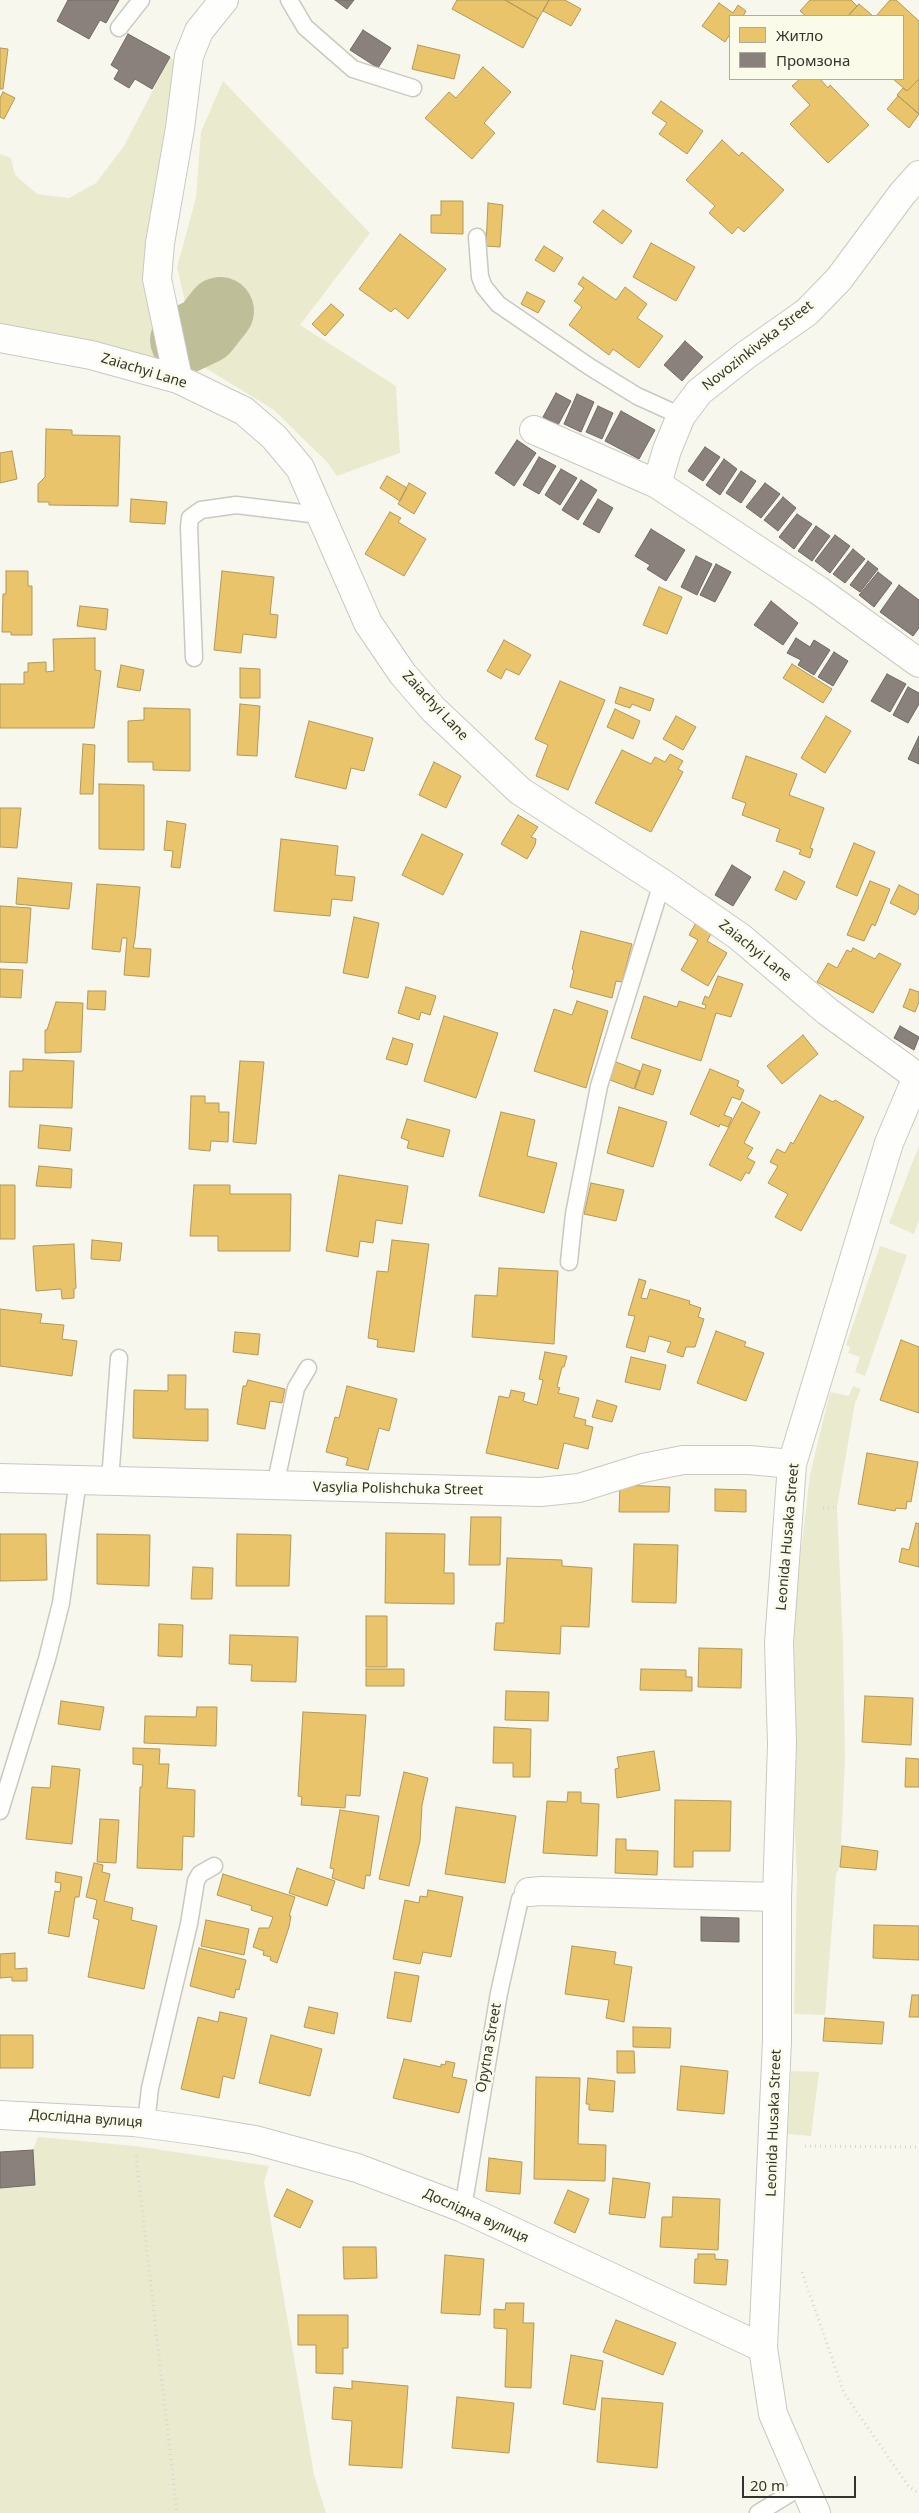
<!DOCTYPE html>
<meta charset="utf-8">
<style>
body{margin:0}
#map{position:relative;width:919px;height:2513px;overflow:hidden;background:#f7f7ee;font-family:"Noto Sans",sans-serif}
canvas{display:block}
.legend{position:absolute;left:729px;top:15px;width:175px;height:65px;box-sizing:border-box;background:#fbfbea;border:1px solid #abab9e;margin:0;padding:6px 9px;list-style:none;font-size:15px;color:#33342d}
.legend li{display:flex;align-items:center;gap:10px;height:25px}
.legend b{width:25px;border:1px solid #abab9e}
.scale{position:absolute;left:742px;top:2476px;width:114px;height:22px;box-sizing:border-box;border:2px solid #33342d;border-top:0;padding-left:6px;font-size:15px;line-height:18px;white-space:nowrap;color:#33342d;-webkit-text-stroke:4px #fbfbea;paint-order:stroke}
</style>
<div id="map">
<canvas width="919" height="2513"></canvas>
<ul class="legend">
<li><b style="height:14px;background:#e9c46a"></b>Житло</li>
<li><b style="height:14px;background:#8a817c"></b>Промзона</li>
</ul>
<div class="scale">20 m</div>
</div>
<script>
const g = document.querySelector('canvas').getContext('2d');
g.lineJoin = 'round';
function fillPath(path, color) {
  g.fillStyle = color;
  g.fill(path, 'evenodd');
}
function toPath(rows) {
  const path = new Path2D();
  for (const r of rows) {
    path.moveTo(r[0], r[1]);
    for (let i = 2; i < r.length; i += 2) path.lineTo(r[i], r[i + 1]);
  }
  return path;
}
function strokePath(path, color, width, dash) {
  g.strokeStyle = color;
  g.lineWidth = width;
  g.lineCap = dash ? 'butt' : 'round';
  g.setLineDash(dash || []);
  g.stroke(path);
}
function label(font, color, halo, rows, align = 'center') {
  g.font = font + ' "Noto Sans",sans-serif';
  g.lineWidth = 5;
  g.setLineDash([]);
  g.textBaseline = 'middle';
  g.strokeStyle = halo;
  g.fillStyle = color;
  for (const [text, x, y, turn = 0] of rows) {
    g.save();
    g.translate(x, y);
    g.rotate((+turn || 0) * Math.PI / 180);
    g.textAlign = isNaN(turn) ? turn : align;
    if (halo) g.strokeText(text, 0, 0);
    g.fillText(text, 0, 0);
    g.restore();
  }
}
const green = toPath([
 [170,57,180,64,164,354,158,360,0,330,0,154,11,158,15,175,37,194,69,198,96,183,124,146],
 [223,81,370,233,300,325,396,386,400,453,337,476,327,462,274,410,199,364,177,267,196,198,201,132],
 [919,1146,919,1220,914,1234,889,1223],
 [880,1246,907,1255,865,1376,855,1372,860,1357,848,1353,850,1347,846,1345],
 [853,1386,861,1389,855,1403,837,1507,843,1645,845,1758,840,1867,836,1874,825,2015,794,2014,797,1877,794,1812,796,1742,794,1637,798,1577,810,1475,830,1392,849,1396],
 [791,2071,819,2072,811,2136,788,2134],
 [38,2137,135,2146,269,2166,264,2182,314,2475,326,2513,0,2513,0,2188,35,2185,33,2150]
]);
const homes = toPath([
 [457,0,505,0,538,19,523,48,452,9,457,0],
 [505,0,549,0,538,19,505,0],
 [549,0,565,0,581,9,571,26,543,11,549,0],
 [810,0,851,0,857,6,848,16,806,16,800,11,810,0],
 [890,0,896,0,919,21,919,79,907,91,893,79,903,79,903,16,876,16,890,0],
 [719,3,733,13,738,5,746,11,743,16,730,16,730,34,725,42,702,26,719,3],
 [859,4,873,16,848,16,859,4],
 [418,45,460,55,454,79,412,69,418,45],
 [0,48,8,49,3,89,0,89,0,48],
 [483,67,511,92,484,123,495,133,472,159,425,118,449,92,456,98,483,67],
 [800,79,820,79,828,88,830,85,869,125,828,163,790,124,810,105,792,86,800,79],
 [919,79,919,114,897,95,903,88,907,91,919,79],
 [3,92,15,98,4,119,0,117,0,98,3,92],
 [898,96,919,114,909,128,887,109,898,96],
 [661,101,703,131,687,154,659,134,667,123,652,113,661,101],
 [722,140,739,156,742,152,784,190,744,232,738,227,732,234,709,213,715,206,686,180,722,140],
 [441,201,463,201,463,234,431,233,431,215,441,215,441,201],
 [488,203,503,205,500,247,486,246,488,203],
 [603,210,632,231,622,244,593,222,603,210],
 [400,234,446,269,408,319,395,308,391,312,359,289,400,234],
 [651,243,695,267,676,301,633,277,651,243],
 [544,246,563,258,554,272,535,260,544,246],
 [583,277,616,300,625,287,647,304,637,318,663,336,639,368,613,349,609,355,569,325,582,307,574,301,584,288,578,284,583,277],
 [527,292,545,301,538,313,521,304,527,292],
 [331,304,344,315,325,336,312,324,331,304],
 [46,429,72,430,72,435,120,436,118,506,49,505,49,502,38,502,38,484,45,477,46,429],
 [12,451,17,479,0,483,0,453,12,451],
 [387,476,407,488,400,501,380,488,387,476],
 [409,483,426,493,414,514,398,504,409,483],
 [131,499,167,502,165,524,130,522,131,499],
 [390,512,401,518,398,522,426,539,404,576,365,554,390,512],
 [6,571,28,571,28,586,32,586,32,635,11,635,11,632,2,632,3,594,6,594,6,571],
 [222,571,274,577,270,614,278,615,276,638,243,634,241,653,214,650,222,571],
 [659,587,682,597,667,634,643,625,659,587],
 [80,606,108,609,106,630,77,626,80,606],
 [95,638,95,670,101,671,94,728,0,728,0,684,24,684,24,672,28,672,28,663,46,662,46,672,54,671,53,639,95,638],
 [504,640,531,655,519,675,506,669,501,679,487,671,504,640],
 [792,664,832,689,823,703,783,678,792,664],
 [121,665,144,670,140,691,117,687,121,665],
 [240,668,260,669,260,698,240,698,240,668],
 [560,681,605,700,568,790,536,776,548,745,535,739,560,681],
 [620,687,654,699,650,711,632,704,630,708,615,703,620,687],
 [240,704,260,706,257,756,237,755,240,704],
 [144,708,190,709,190,771,153,770,153,762,128,762,128,721,144,720,144,708],
 [615,709,640,721,633,739,607,727,615,709],
 [676,716,696,727,683,750,663,739,676,716],
 [826,716,851,731,825,773,801,758,826,716],
 [309,721,373,738,364,771,351,768,346,789,295,777,309,721],
 [83,744,95,745,93,794,80,794,83,744],
 [622,750,651,764,655,757,665,762,670,754,683,761,678,769,683,772,651,832,595,803,622,750],
 [746,756,797,774,789,795,824,808,810,848,813,849,810,858,799,854,801,850,776,841,780,829,742,815,746,803,732,798,746,756],
 [434,762,461,776,446,808,419,795,434,762],
 [99,784,144,785,144,850,99,849,99,784],
 [0,808,21,808,17,848,0,847,0,808],
 [518,815,538,827,531,837,536,839,535,845,527,859,501,844,518,815],
 [167,821,186,824,180,868,171,867,173,851,164,850,167,821],
 [422,834,463,854,443,895,402,875,422,834],
 [281,839,338,846,335,875,355,877,352,901,332,899,330,916,274,911,281,839],
 [854,843,875,852,857,896,836,887,854,843],
 [784,871,805,882,796,900,775,890,784,871],
 [18,878,72,883,69,909,16,904,18,878],
 [870,881,890,889,875,926,872,924,864,941,847,935,870,881],
 [97,884,140,887,135,939,133,948,151,949,149,977,124,975,127,938,122,938,120,952,92,949,97,884],
 [899,885,919,895,919,908,915,915,890,903,899,885],
 [0,906,31,908,27,963,0,962,0,906],
 [354,917,379,923,368,978,343,973,354,917],
 [696,923,712,932,707,941,727,953,708,986,681,970,698,940,689,935,696,923],
 [581,931,632,944,622,982,616,981,612,998,570,987,574,970,572,969,581,931],
 [853,948,875,959,879,953,901,964,873,1013,817,982,828,963,837,968,847,950,851,952,853,948],
 [0,969,23,970,21,998,0,997,0,969],
 [718,976,743,984,731,1017,716,1013,701,1061,631,1038,644,996,677,1007,679,1001,705,1009,706,1005,702,1004,705,996,709,998,718,976],
 [406,987,436,996,430,1015,421,1012,419,1020,398,1013,406,987],
 [910,989,919,992,919,1002,915,1012,903,1007,910,989],
 [88,991,106,991,105,1010,87,1009,88,991],
 [577,1001,608,1011,586,1088,534,1071,554,1009,572,1015,577,1001],
 [56,1002,83,1003,81,1052,45,1053,45,1030,47,1030,56,1002],
 [444,1016,498,1033,476,1098,424,1081,444,1016],
 [803,1035,818,1054,782,1084,767,1066,803,1035],
 [393,1038,413,1044,407,1065,386,1059,393,1038],
 [23,1059,74,1061,72,1108,9,1107,10,1071,23,1071,23,1059],
 [240,1061,264,1062,256,1144,233,1142,240,1061],
 [616,1062,640,1071,634,1089,610,1080,616,1062],
 [643,1064,661,1070,653,1095,635,1089,643,1064],
 [710,1069,739,1081,737,1086,744,1090,740,1100,732,1097,724,1115,732,1118,728,1127,720,1124,719,1127,690,1114,710,1069],
 [820,1095,833,1102,835,1100,864,1117,801,1231,775,1217,788,1194,768,1183,778,1166,770,1162,777,1149,785,1153,791,1142,793,1144,820,1095],
 [191,1096,205,1096,205,1103,219,1103,219,1112,229,1112,228,1142,211,1141,210,1151,189,1149,191,1096],
 [742,1102,760,1112,744,1143,753,1148,747,1158,755,1162,749,1174,746,1172,741,1181,709,1165,742,1102],
 [619,1107,667,1122,653,1167,607,1153,619,1107],
 [501,1112,535,1120,527,1156,557,1163,544,1213,479,1196,501,1112],
 [407,1119,450,1130,443,1157,407,1148,409,1141,401,1138,407,1119],
 [40,1125,72,1128,70,1151,38,1148,40,1125],
 [39,1166,72,1169,71,1188,36,1186,39,1166],
 [339,1175,408,1186,402,1224,376,1220,373,1243,360,1241,358,1257,326,1251,339,1175],
 [591,1183,624,1190,616,1221,584,1214,591,1183],
 [0,1185,15,1185,15,1239,0,1239,0,1185],
 [194,1185,230,1185,230,1194,291,1194,290,1251,218,1251,218,1236,190,1236,194,1185],
 [92,1240,122,1243,120,1261,91,1259,92,1240],
 [392,1240,429,1244,414,1352,377,1347,378,1340,368,1338,377,1271,388,1272,392,1240],
 [74,1244,76,1288,74,1289,74,1298,62,1299,61,1289,36,1291,33,1246,74,1244],
 [499,1268,558,1271,554,1344,472,1337,475,1295,497,1296,499,1268],
 [639,1279,646,1281,641,1298,647,1299,650,1289,690,1301,689,1304,701,1308,698,1317,704,1319,695,1347,686,1347,683,1357,667,1352,671,1342,649,1336,645,1352,626,1347,635,1316,628,1315,639,1279],
 [0,1309,42,1314,40,1323,64,1325,62,1339,77,1341,72,1376,0,1366,0,1309],
 [716,1331,746,1342,744,1346,764,1353,746,1401,697,1383,716,1331],
 [235,1332,260,1334,258,1355,233,1352,235,1332],
 [901,1340,919,1347,919,1413,880,1400,901,1340],
 [545,1352,567,1356,564,1367,562,1367,557,1387,560,1388,558,1393,579,1398,574,1417,586,1420,585,1425,593,1427,588,1449,564,1443,558,1469,486,1453,499,1396,509,1398,511,1390,525,1393,523,1401,537,1405,543,1380,539,1379,545,1352],
 [631,1357,666,1365,660,1390,625,1382,631,1357],
 [168,1375,186,1375,185,1409,208,1409,208,1441,133,1438,134,1390,168,1391,168,1375],
 [248,1380,285,1389,282,1403,270,1401,265,1429,237,1424,243,1386,246,1386,248,1380],
 [347,1386,397,1399,389,1431,379,1428,368,1470,346,1465,348,1458,326,1452,335,1417,339,1418,347,1386],
 [597,1400,617,1406,612,1422,592,1417,597,1400],
 [867,1453,918,1462,911,1502,907,1501,906,1509,896,1508,895,1511,858,1504,867,1453],
 [620,1485,670,1487,669,1512,619,1512,620,1485],
 [715,1489,746,1490,746,1512,715,1511,715,1489],
 [471,1517,501,1517,500,1565,469,1565,471,1517],
 [916,1523,919,1524,919,1567,899,1562,902,1548,909,1550,916,1523],
 [386,1533,445,1534,444,1573,454,1573,454,1604,385,1603,386,1533],
 [0,1534,46,1534,47,1580,0,1581,0,1534],
 [97,1534,150,1535,149,1586,97,1584,97,1534],
 [237,1534,291,1535,289,1586,236,1586,237,1534],
 [634,1544,678,1545,676,1603,632,1602,634,1544],
 [507,1558,562,1560,562,1566,592,1568,589,1627,561,1626,560,1654,494,1650,496,1623,504,1623,507,1558],
 [193,1567,213,1568,212,1599,191,1599,193,1567],
 [366,1616,387,1616,387,1667,366,1667,366,1616],
 [159,1624,183,1625,182,1657,158,1656,159,1624],
 [230,1635,298,1637,296,1682,251,1681,252,1665,229,1664,230,1635],
 [699,1648,742,1649,741,1688,698,1687,699,1648],
 [366,1669,404,1669,404,1686,366,1686,366,1669],
 [641,1669,686,1670,686,1677,692,1677,692,1691,640,1690,641,1669],
 [506,1691,549,1692,548,1721,505,1720,506,1691],
 [865,1696,913,1698,911,1745,862,1742,865,1696],
 [61,1701,104,1707,100,1730,58,1724,61,1701],
 [197,1707,217,1707,216,1746,144,1743,145,1716,196,1717,197,1707],
 [303,1712,366,1715,360,1796,346,1795,345,1808,301,1805,302,1797,298,1796,303,1712],
 [494,1727,531,1729,530,1777,513,1777,513,1763,493,1763,494,1727],
 [133,1748,160,1749,159,1764,169,1764,167,1788,195,1790,194,1837,183,1836,182,1870,137,1868,140,1787,142,1787,143,1765,133,1764,133,1748],
 [654,1751,660,1790,617,1798,615,1769,619,1768,617,1757,654,1751],
 [906,1758,919,1759,919,1787,905,1787,906,1758],
 [52,1766,80,1769,72,1844,26,1839,32,1787,50,1788,52,1766],
 [404,1772,428,1778,422,1805,420,1841,409,1886,379,1879,404,1772],
 [568,1792,581,1792,581,1803,599,1804,597,1856,543,1853,547,1801,567,1802,568,1792],
 [675,1800,731,1801,730,1851,693,1851,693,1867,674,1867,675,1800],
 [456,1807,516,1816,505,1883,445,1874,456,1807],
 [340,1810,379,1816,370,1876,366,1875,364,1889,332,1878,334,1869,330,1868,340,1810],
 [100,1819,119,1820,116,1863,97,1862,100,1819],
 [616,1839,626,1839,626,1850,658,1851,657,1875,615,1873,616,1839],
 [842,1846,878,1851,876,1870,840,1867,842,1846],
 [94,1863,103,1865,102,1872,110,1874,104,1901,133,1908,131,1920,157,1926,144,1989,88,1977,99,1920,93,1918,97,1900,86,1897,94,1863],
 [297,1868,335,1881,327,1906,289,1893,297,1868],
 [56,1872,82,1877,79,1897,75,1897,69,1937,48,1933,55,1891,60,1892,61,1883,55,1882,56,1872],
 [223,1874,295,1897,289,1916,291,1916,289,1927,277,1963,270,1960,271,1957,263,1955,264,1951,253,1947,259,1928,269,1928,273,1917,251,1910,252,1906,217,1895,223,1874],
 [428,1890,463,1897,451,1957,423,1952,420,1964,393,1959,405,1900,419,1903,420,1896,427,1897,428,1890],
 [206,1920,249,1929,244,1955,201,1946,206,1920],
 [874,1925,919,1926,919,1960,873,1958,874,1925],
 [572,1946,616,1952,614,1964,632,1967,624,2022,606,2018,609,2000,565,1994,572,1946],
 [199,1948,246,1960,239,1990,236,1989,234,1998,190,1986,199,1948],
 [15,1953,15,1969,27,1968,27,1981,12,1981,12,1977,0,1978,0,1954,15,1953],
 [395,1972,419,1976,411,2022,387,2018,395,1972],
 [912,1995,919,1995,919,2017,909,2017,912,1995],
 [309,2007,338,2013,334,2034,304,2027,309,2007],
 [220,2012,247,2018,234,2079,223,2076,219,2098,181,2089,198,2017,218,2022,220,2012],
 [825,2018,884,2022,882,2044,823,2041,825,2018],
 [633,2027,671,2028,670,2048,633,2047,633,2027],
 [0,2035,33,2035,33,2068,0,2068,0,2035],
 [271,2035,322,2049,310,2096,259,2083,271,2035],
 [617,2051,634,2051,635,2073,617,2073,617,2051],
 [404,2059,441,2067,441,2064,445,2065,446,2061,455,2063,452,2077,467,2080,459,2113,393,2098,404,2059],
 [681,2066,728,2071,724,2114,677,2110,681,2066],
 [536,2077,580,2078,578,2144,606,2145,605,2181,534,2179,536,2077],
 [588,2078,615,2081,613,2112,589,2110,589,2104,586,2104,588,2078],
 [489,2158,522,2162,520,2194,486,2191,489,2158],
 [613,2178,650,2183,645,2218,609,2214,613,2178],
 [287,2189,313,2201,300,2228,274,2216,287,2189],
 [568,2190,589,2199,575,2233,554,2223,568,2190],
 [673,2197,720,2199,718,2250,660,2247,662,2217,672,2217,673,2197],
 [343,2247,376,2247,377,2278,344,2279,343,2247],
 [698,2254,715,2254,715,2259,728,2260,726,2285,694,2283,695,2259,698,2259,698,2254],
 [445,2255,484,2259,480,2315,441,2313,445,2255],
 [506,2303,524,2303,523,2323,534,2323,531,2388,505,2387,507,2329,494,2328,494,2309,505,2310,506,2303],
 [298,2315,348,2315,348,2348,343,2348,343,2374,316,2373,316,2345,298,2345,298,2315],
 [616,2320,676,2343,663,2375,603,2352,616,2320],
 [571,2355,603,2361,595,2410,563,2404,571,2355],
 [352,2381,408,2386,402,2468,349,2465,352,2421,332,2419,334,2387,352,2389,352,2381],
 [457,2397,514,2403,509,2453,452,2448,457,2397],
 [602,2398,663,2403,657,2468,597,2462,602,2398]
]);
const industry = toPath([
 [68,0,119,0,106,23,100,20,89,39,57,21,68,0],
 [335,0,354,0,347,9,335,0],
 [363,30,391,48,378,68,350,50,363,30],
 [128,34,170,57,152,89,135,79,129,88,114,79,119,70,111,65,128,34],
 [685,341,703,357,682,381,664,365,685,341],
 [556,393,571,401,558,425,543,417,556,393],
 [577,394,594,402,581,432,564,424,577,394],
 [598,406,613,413,602,439,586,432,598,406],
 [621,411,655,430,639,459,605,441,621,411],
 [517,440,536,453,514,486,495,473,517,440],
 [705,447,720,457,703,481,688,471,705,447],
 [539,457,556,466,539,494,523,485,539,457],
 [724,459,737,469,720,495,706,485,724,459],
 [561,469,577,478,560,505,545,495,561,469],
 [741,471,756,481,741,503,726,493,741,471],
 [581,480,597,490,578,520,562,510,581,480],
 [765,483,780,494,761,518,746,507,765,483],
 [783,497,796,508,778,531,764,520,783,497],
 [598,499,613,508,599,533,583,524,598,499],
 [797,514,812,524,794,549,779,537,797,514],
 [816,526,830,536,812,561,798,551,816,526],
 [651,529,685,550,666,581,647,569,650,565,635,556,651,529],
 [835,535,850,546,830,573,815,561,835,535],
 [853,549,865,559,845,583,833,574,853,549],
 [696,556,712,564,697,595,681,587,696,556],
 [868,561,878,569,860,592,850,585,868,561],
 [716,564,731,572,715,602,700,595,716,564],
 [878,572,892,583,874,607,859,595,878,572],
 [899,585,919,600,919,628,913,636,880,612,899,585],
 [771,601,798,623,783,645,754,625,771,601],
 [796,638,810,647,814,640,830,650,814,675,798,665,801,660,787,653,796,638],
 [834,652,848,661,833,686,818,677,834,652],
 [887,674,906,684,890,712,871,701,887,674],
 [908,687,919,693,919,704,908,723,893,715,908,687],
 [919,736,919,764,908,759,919,736],
 [732,865,751,877,733,906,715,895,732,865],
 [900,1026,919,1037,914,1050,894,1038,900,1026],
 [701,1917,739,1918,739,1942,701,1941,701,1917],
 [33,2150,35,2185,0,2188,0,2152,33,2150]
]);
const river = toPath([
 [184,340,205,330,220,311]
]);
const path = toPath([
 [823,1508,837,1507],
 [805,2146,919,2147],
 [136,2156,177,2513],
 [802,2272,844,2393,909,2487,919,2493]
]);
const service = toPath([
 [289,0,305,27,353,69,413,88],
 [119,28,141,0],
 [477,237,480,277,484,287,498,304,590,367,637,396,681,416],
 [194,658,189,527,190,518,201,510,236,505,319,515],
 [569,1262,574,1214,599,1086,662,883],
 [110,1481,119,1358],
 [275,1486,296,1388,308,1368],
 [0,1811,47,1659,61,1603,78,1480],
 [146,2123,150,2088,189,1924,196,1881,200,1874,214,1866],
 [463,2208,499,1993,520,1899,529,1892],
 [758,2513,804,2485]
]);
const minor = toPath([
 [0,338,91,355,178,379,244,411,274,437,300,468,368,623,402,673,433,709,520,791,662,883,740,937,828,1012,919,1078],
 [178,379,157,279,160,243,180,128,189,56,199,31,224,0],
 [534,430,657,484,818,590,919,663],
 [657,484,667,450,681,416,699,392,746,355,807,312,839,279,902,194,919,175],
 [0,1478,540,1492,579,1488,643,1468,683,1460,749,1460,792,1464],
 [529,1892,542,1891,777,1897],
 [0,2115,134,2122,201,2131,255,2140,357,2168,463,2208,763,2348,773,2414,816,2513],
 [763,2348,777,2041,777,1897,782,1744,779,1643,792,1464,889,1143,917,1077]
]);
const streetNames = [
 ["Novozinkivska Street",758,346,-38],
 ["Zaiachyi Lane",144,371,17],
 ["Zaiachyi Lane",435,706,47],
 ["Zaiachyi Lane",755,951,39],
 ["Vasylia Polishchuka Street",398,1489,1],
 ["Leonida Husaka Street",788,1537,-85],
 ["Opytna Street",489,2048,-80],
 ["Дослідна вулиця",86,2119,4],
 ["Leonida Husaka Street",774,2123,-88],
 ["Дослідна вулиця",476,2216,24]
];
fillPath(green, '#eaeace');
fillPath(homes, '#e9c46a');
strokePath(homes, '#b29958', 1);
fillPath(industry, '#8a817c');
strokePath(industry, '#706a64', 1);
strokePath(river, '#bebe98', 68);
strokePath(service, '#c9c9c2', 19);
strokePath(minor, '#c9c9c2', 30);
strokePath(path, '#d6d6d4', 3, [1, 4]);
strokePath(service, '#fefefc', 16);
strokePath(minor, '#fefefc', 28);
label('14px', '#33342d', '#fbfbea', streetNames);
</script>
